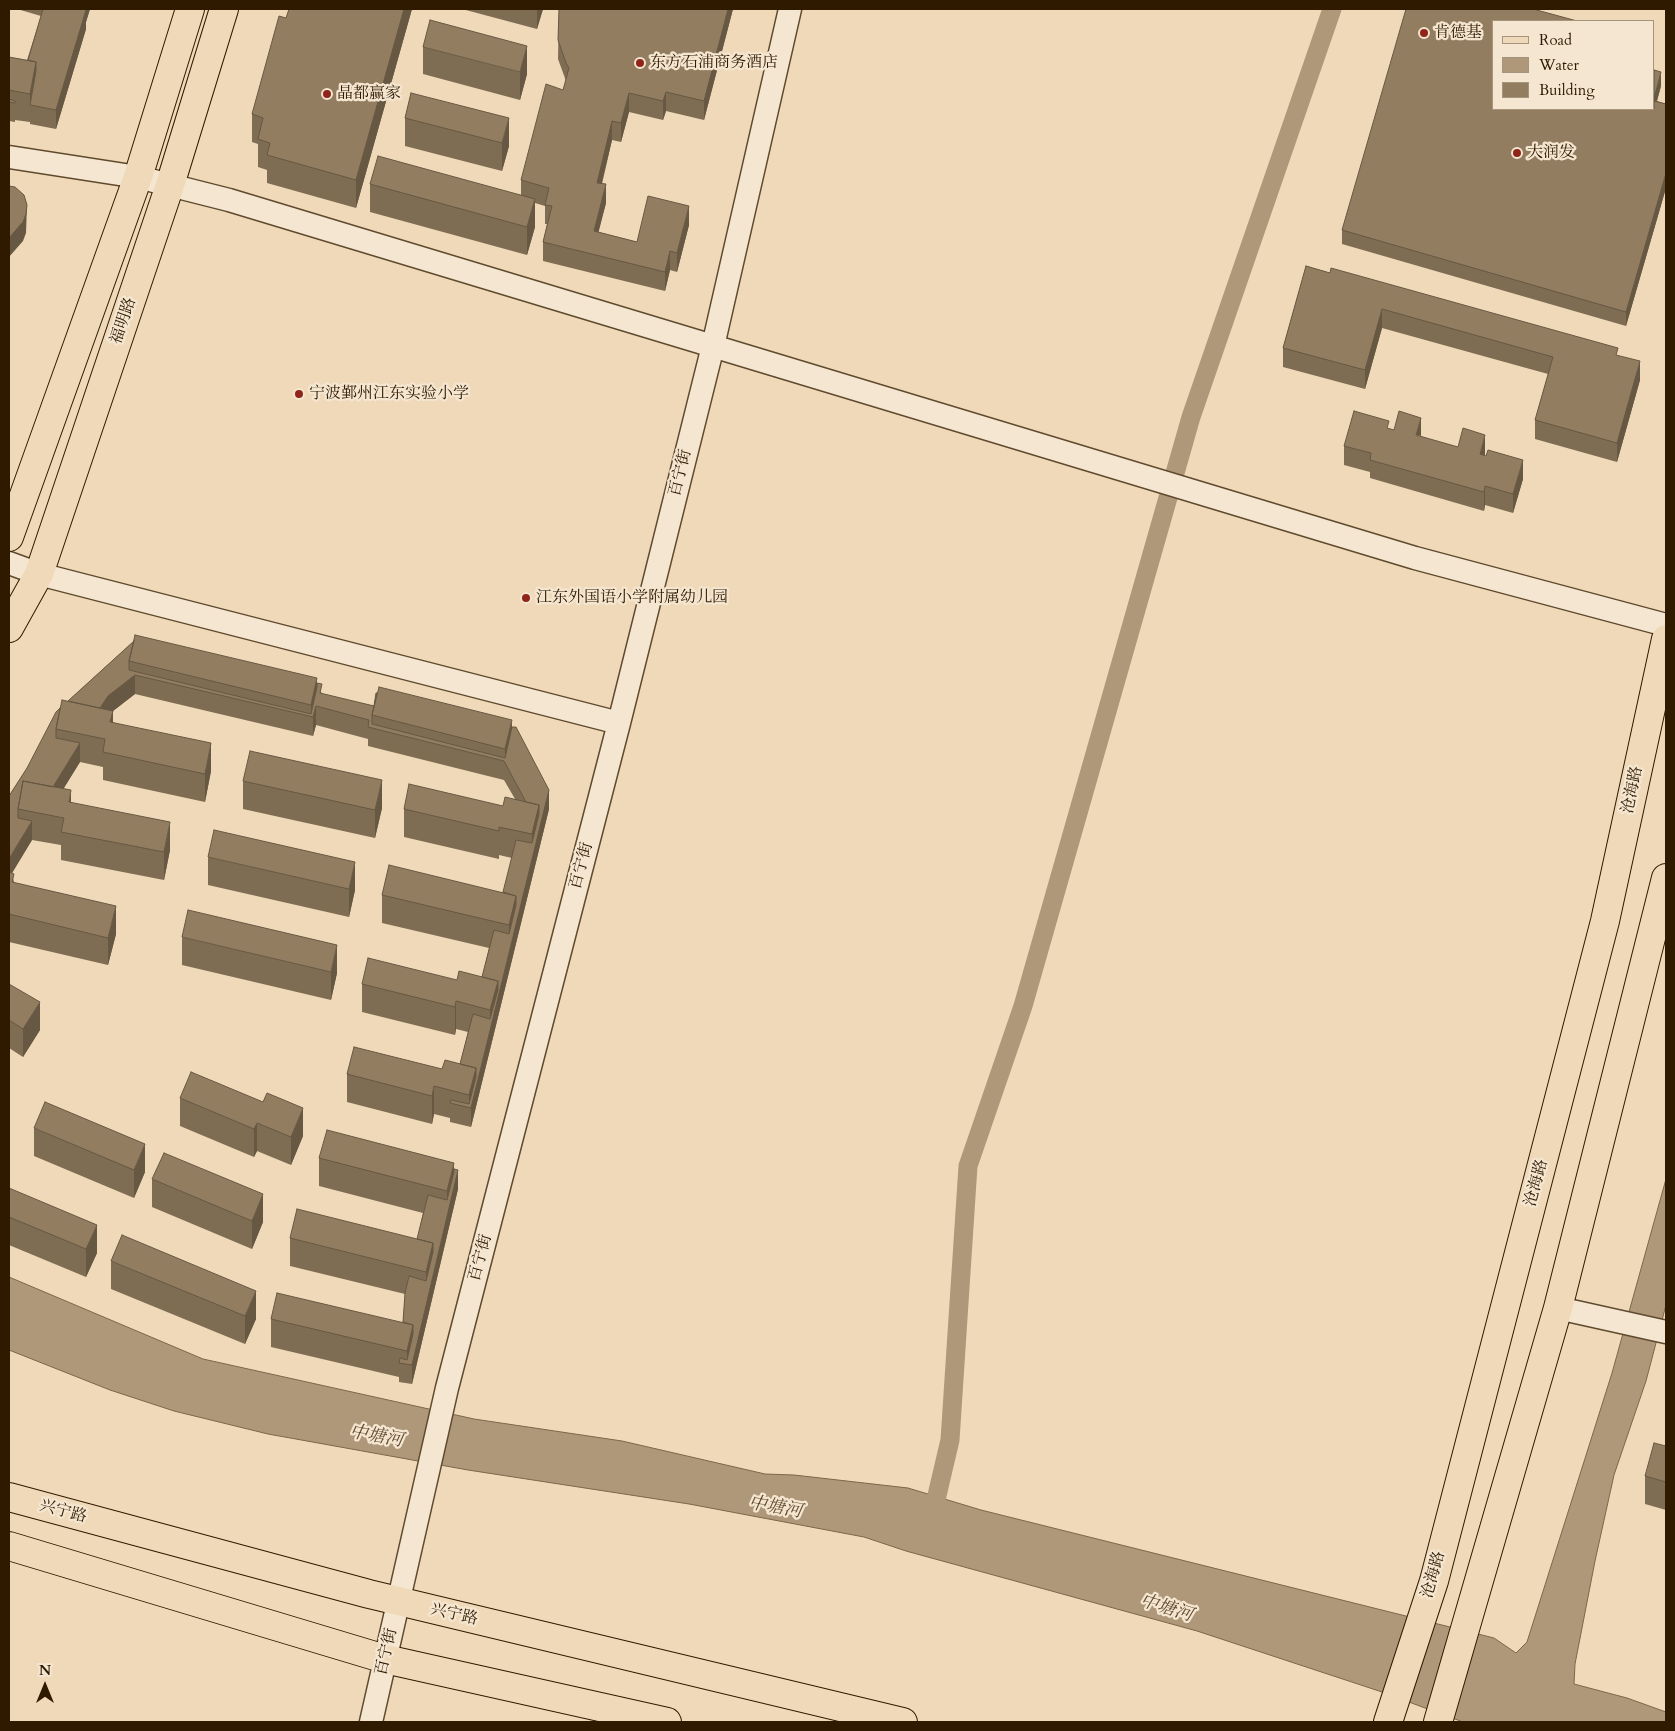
<!DOCTYPE html>
<meta charset="utf-8">
<style>
body{margin:0}
#map{position:relative;width:1675px;height:1731px;overflow:hidden;background:#efd9b8;font-family:Cardo,serif}
canvas{display:block}
.frame{position:absolute;inset:0;border:10px solid #2f1a00;pointer-events:none}
.legend{position:absolute;left:1492px;top:20px;width:162px;height:90px;box-sizing:border-box;background:#f5e6d1;border:1px solid #a6947d;margin:0;padding:6px 9px;list-style:none;font-size:15px;color:#2f1a00}
.legend li{display:flex;align-items:center;gap:10px;height:25px}
.legend b{width:25px;border:1px solid #a6947d}
.north{position:absolute;left:20px;top:1661px;width:50px;height:50px;-webkit-text-stroke:4px #f5e6d1;paint-order:stroke;rotate:0deg;font-size:14px;font-weight:700;line-height:20px;text-align:center;color:#2f1a00}
.north::after{content:'';display:block;margin:auto;width:18px;height:22px;background:#2f1a00;clip-path:polygon(50% 0,100% 100%,50% 72%,0 100%)}
</style>
<div id="map">
<canvas width="1675" height="1731"></canvas>
<div class="frame"></div>
<ul class="legend">
<li><b style="height:6px;background:#efd9b8"></b>Road</li>
<li><b style="height:14px;background:#ae9879"></b>Water</li>
<li><b style="height:14px;background:#937d60"></b>Building</li>
</ul>
<div class="north">N</div>
</div>
<script>
const g = document.querySelector('canvas').getContext('2d');
g.lineJoin = 'round';
function fillPath(path, color) {
  g.fillStyle = color;
  g.fill(path, 'evenodd');
}
function toPath(rows) {
  const path = new Path2D();
  for (const r of rows) {
    path.moveTo(r[0], r[1]);
    for (let i = 2; i < r.length; i += 2) path.lineTo(r[i], r[i + 1]);
  }
  return path;
}
function strokePath(path, color, width, dash) {
  g.strokeStyle = color;
  g.lineWidth = width;
  g.lineCap = dash ? 'butt' : 'round';
  g.setLineDash(dash || []);
  g.stroke(path);
}
function label(font, color, halo, rows, align = 'center') {
  g.font = font + ' Cardo,"Noto Serif SC",serif';
  g.lineWidth = 4.5;
  g.setLineDash([]);
  g.textBaseline = 'middle';
  g.strokeStyle = halo;
  g.fillStyle = color;
  for (const [text, x, y, turn = 0] of rows) {
    g.save();
    g.translate(x, y);
    g.rotate((+turn || 0) * Math.PI / 180);
    g.textAlign = isNaN(turn) ? turn : align;
    if (halo) g.strokeText(text, 0, 0);
    g.fillText(text, 0, 0);
    g.restore();
  }
}
const water = toPath([
 [1666,1179,1666,1305,1646,1381,1614,1475,1595,1561,1575,1664,1574,1684,1627,1698,1666,1712,1666,1722,1463,1722,1379,1691,1197,1631,906,1551,864,1537,689,1504,468,1470,268,1434,174,1411,110,1390,9,1350,9,1277,203,1359,474,1419,622,1441,765,1474,794,1475,908,1488,981,1510,1494,1638,1516,1653,1527,1642,1612,1373,1666,1179]
]);
const canal = toPath([
 [931,1521,950,1440,968,1166,1023,1006,1191,417,1332,9]
]);
const minor = toPath([
 [9,157,138,177,229,200,1415,558,1666,625],
 [9,563,39,574,619,723],
 [1558,1308,1666,1332],
 [371,1722,447,1388,619,723,713,346,790,9]
]);
const major = toPath([
 [9,537,138,177,190,9],
 [9,628,39,574,170,185,224,9],
 [9,1497,369,1594,903,1722],
 [9,1546,385,1659,667,1722],
 [1388,1722,1434,1581,1605,921,1666,639],
 [1438,1722,1558,1308,1666,878]
]);
const wall = toPath([
 [17,9,90,9,86,22,86,29,56,129,30,124,30,122,15,120,15,122,9,121,9,57,27,60,41,16],
 [412,9,356,208,267,183,267,170,258,167,258,144,252,142,252,114,286,18],
 [462,9,543,9,537,29],
 [559,9,733,9,704,120,666,111,663,120,629,112,621,142,612,140,602,184,606,203,598,232,637,242,689,225,677,272,670,270,665,291,543,261,543,242,547,224,545,224,545,206,535,203,535,227,527,255,370,212,370,184,521,195,521,180,563,90,566,81,558,59],
 [423,47,527,74,520,100,423,74],
 [1661,86,1657,101,1666,104,1666,188,1626,326,1342,244,1342,230],
 [411,93,509,146,502,171,405,146,405,118],
 [1306,266,1618,356,1640,380,1617,462,1535,439,1535,420,1548,374,1382,328,1365,389,1283,367,1283,348],
 [1389,429,1458,447,1485,454,1485,456,1523,479,1513,513,1485,505,1484,511,1370,478,1370,472,1344,465,1344,446],
 [134,641,317,683,322,694,374,706,512,727,549,809,471,1127,450,1122,450,1118,434,1114,432,1124,347,1102,347,1074,442,1069,460,1064,468,1032,456,1029,455,1035,362,1012,362,984,457,980,482,977,489,948,382,923,382,895,503,892,512,858,499,855,499,859,404,837,404,809,503,806,515,799,504,780,368,746,368,739,316,725,313,736,135,694,113,711,113,722,211,771,205,802,103,780,103,767,80,762,63,789,71,803,170,850,164,880,61,860,61,845,32,840,12,873,14,882,116,934,108,965,9,942,9,796,27,768,68,701],
 [243,781,382,808,375,838,243,809],
 [208,857,355,890,349,917,208,885],
 [182,937,337,973,331,1000,182,965],
 [9,984,40,1030,23,1057,9,1048],
 [180,1098,303,1136,291,1165,257,1151,254,1157,180,1126],
 [34,1128,145,1172,134,1198,34,1156],
 [319,1158,454,1169,458,1189,412,1384,399,1382,399,1377,271,1347,271,1319,403,1322,405,1294,290,1266,290,1238,417,1239,423,1213,319,1186],
 [152,1179,263,1222,252,1249,152,1207],
 [9,1188,97,1253,86,1277,9,1245],
 [111,1261,256,1319,245,1344,111,1289],
 [1666,1446,1666,1510,1645,1504,1645,1476]
]);
const shadedWall = toPath([
 [84,9,90,9,86,22,86,29,56,129,56,110],
 [404,9,412,9,356,208,356,180],
 [537,9,543,9,537,29],
 [728,9,733,9,704,120,704,101],
 [527,46,527,74,520,100,520,72],
 [36,62,36,90,30,105,30,94],
 [1661,72,1661,86,1653,115,1654,98],
 [666,92,666,111,663,120,663,101],
 [629,93,629,112,621,142,621,123],
 [509,118,509,146,502,171,502,143],
 [612,121,612,140,597,202,597,183],
 [1666,173,1666,188,1626,326,1626,312],
 [606,184,606,203,594,250,594,231],
 [535,199,535,227,527,255,527,227],
 [27,205,26,233,23,241,9,257,9,238],
 [689,206,689,225,677,272,677,253],
 [670,251,670,270,665,291,665,272],
 [1382,309,1382,328,1365,389,1365,370],
 [1640,361,1640,380,1617,462,1617,443],
 [1421,418,1421,436,1416,435],
 [1485,435,1485,454,1480,473,1480,454],
 [1523,460,1523,479,1513,513,1513,494],
 [1485,486,1485,505,1484,511,1484,492],
 [135,675,135,694,113,711,113,739,110,722,96,716,108,696],
 [317,678,317,706,316,706,316,725,313,736,313,717,311,717,311,705],
 [512,720,512,748,505,762,505,749],
 [80,743,80,762,48,814,48,795],
 [211,743,211,771,205,802,205,774],
 [382,780,382,808,375,838,375,810],
 [71,790,71,818,69,802],
 [549,790,549,809,471,1127,471,1108,469,1108,469,1095,476,1068,490,1031,490,1010,498,981,532,861,532,834,539,805],
 [32,821,32,840,9,878,9,859],
 [170,822,170,850,164,880,164,852],
 [355,862,355,890,349,917,349,889],
 [516,896,516,924,509,953,509,925],
 [116,906,116,934,108,965,108,938],
 [337,945,337,973,331,1000,331,972],
 [456,1001,456,1029,455,1035,455,1007],
 [40,1002,40,1030,23,1057,23,1029],
 [434,1086,434,1114,432,1124,432,1096],
 [303,1108,303,1136,291,1165,291,1137],
 [257,1123,257,1151,254,1157,254,1129],
 [145,1144,145,1172,134,1198,134,1170],
 [454,1163,454,1184,458,1170,458,1189,412,1384,412,1365,447,1216,447,1191],
 [263,1194,263,1222,252,1249,252,1221],
 [97,1225,97,1253,86,1277,86,1249],
 [433,1243,433,1271,426,1300,426,1272],
 [256,1291,256,1319,245,1344,245,1316],
 [413,1325,413,1353,407,1364,407,1351]
]);
const building = toPath([
 [43,9,83,9,86,10,56,110,30,105,36,71,36,62,28,60,43,9],
 [289,9,404,9,356,180,267,155,270,143,258,139,263,118,252,114,279,16,286,18,289,9],
 [559,9,728,9,704,101,666,92,663,101,629,93,621,123,612,121,597,183,606,184,594,231,637,242,648,196,689,206,677,253,670,251,665,272,543,242,552,206,545,205,549,188,521,180,546,84,563,90,569,68,566,63,558,40,559,9],
 [1406,9,1533,9,1577,21,1494,21,1494,109,1654,109,1654,101,1666,104,1666,173,1626,312,1342,230,1406,9],
 [430,20,527,46,520,72,423,47,430,20],
 [9,57,36,62,30,94,9,90,9,57],
 [1654,70,1661,72,1654,98,1654,70],
 [411,93,509,118,502,143,405,118,411,93],
 [9,99,15,101,15,103,9,102,9,99],
 [378,156,535,199,527,227,370,184,378,156],
 [9,186,15,187,24,195,27,205,26,214,23,222,9,238,9,186],
 [1306,266,1330,273,1331,268,1618,348,1616,355,1640,361,1617,443,1535,420,1553,357,1382,309,1365,370,1283,348,1306,266],
 [1354,411,1389,421,1387,428,1394,430,1399,411,1421,418,1416,435,1458,447,1463,428,1485,435,1480,454,1486,456,1488,450,1523,460,1513,494,1485,486,1484,492,1370,460,1371,453,1344,446,1354,411],
 [135,635,317,678,311,705,129,661,135,635],
 [134,641,129,661,129,670,311,714,317,687,317,683,322,684,320,693,374,706,376,693,377,693,372,715,372,724,505,758,512,727,516,727,549,790,471,1108,450,1103,451,1100,469,1104,476,1077,476,1068,460,1064,473,1014,490,1019,498,990,498,981,482,977,494,930,509,934,516,905,516,896,503,892,516,840,532,843,539,814,539,805,526,802,504,761,368,727,369,720,316,706,313,717,135,675,108,696,100,708,68,701,134,641],
 [379,687,512,720,505,749,372,715,379,687],
 [62,700,113,711,110,722,211,743,205,774,103,752,105,739,56,729,62,700],
 [60,708,56,729,56,738,80,743,53,787,23,781,18,809,18,818,32,821,9,859,9,796,27,768,56,712,60,708],
 [250,751,382,780,375,810,243,781,250,751],
 [23,781,71,790,69,802,170,822,164,852,61,832,64,818,18,809,23,781],
 [409,784,503,806,505,797,539,805,532,834,499,827,499,831,404,809,409,784],
 [214,830,355,862,349,889,208,857,214,830],
 [389,865,516,896,509,925,382,895,389,865],
 [9,872,14,874,12,882,116,906,108,938,9,914,9,872],
 [188,910,337,945,331,972,182,937,188,910],
 [368,958,457,980,459,971,498,981,490,1010,456,1001,455,1007,362,984,368,958],
 [9,984,40,1002,23,1029,9,1020,9,984],
 [354,1047,442,1069,445,1060,476,1068,469,1095,434,1086,432,1096,347,1074,354,1047],
 [191,1072,263,1102,267,1093,303,1108,291,1137,257,1123,254,1129,180,1098,191,1072],
 [45,1102,145,1144,134,1170,34,1128,45,1102],
 [327,1130,454,1163,447,1191,319,1158,327,1130],
 [164,1153,263,1194,252,1221,152,1179,164,1153],
 [454,1169,458,1170,412,1365,399,1363,400,1358,407,1360,413,1334,413,1325,403,1322,405,1293,409,1276,426,1281,433,1252,433,1243,417,1239,428,1195,447,1200,454,1172,454,1169],
 [9,1188,97,1225,86,1249,9,1217,9,1188],
 [297,1209,433,1243,426,1272,290,1238,297,1209],
 [122,1235,256,1291,245,1316,111,1261,122,1235],
 [277,1293,413,1325,407,1351,271,1319,277,1293],
 [1654,1443,1666,1446,1666,1482,1645,1476,1654,1443]
]);
const markers = [
 [1424,33,5,"#8f2418"],
 [640,63,5,"#8f2418"],
 [327,94,5,"#8f2418"],
 [1517,153,5,"#8f2418"],
 [299,394,5,"#8f2418"],
 [526,598,5,"#8f2418"]
];
const poiNames = [
 ["肯德基",1434,33],
 ["东方石浦商务酒店",650,63],
 ["晶都赢家",337,94],
 ["大润发",1527,153],
 ["宁波鄞州江东实验小学",309,394],
 ["江东外国语小学附属幼儿园",536,598]
];
const streetNames = [
 ["福明路",124,321,-71],
 ["百宁街",681,473,-76],
 ["沧海路",1633,790,-78],
 ["百宁街",582,866,-75],
 ["沧海路",1537,1183,-75],
 ["百宁街",481,1258,-75],
 ["兴宁路",63,1512,15],
 ["沧海路",1434,1575,-74],
 ["兴宁路",454,1615,13],
 ["百宁街",387,1652,-77]
];
const waterNames = [
 ["中塘河",376,1437,10],
 ["中塘河",775,1508,10],
 ["中塘河",1166,1609,17]
];
fillPath(water, '#ae9879');
strokePath(water, '#7b6649', 1);
strokePath(canal, '#ae9879', 19);
strokePath(minor, '#5f4a2e', 25);
strokePath(major, '#2f1a00', 30);
strokePath(minor, '#f5e6d1', 22);
strokePath(major, '#efd9b8', 28);
fillPath(wall, '#7e6c53');
fillPath(shadedWall, '#675843');
fillPath(building, '#937d60');
strokePath(building, '#675843', 1);
for (const [x, y, r, color] of markers) {
  const dot = new Path2D();
  dot.arc(x, y, r, 0, 2 * Math.PI);
  g.fillStyle = color;
  g.fill(dot);
  strokePath(dot, '#f5e6d1', 2);
}
label('16px', '#2f1a00', '#f5e6d1', poiNames, 'left');
label('16px', '#2f1a00', '#f5e6d1', streetNames);
label('italic 18px', '#624c30', '#f5e6d1', waterNames);
</script>
